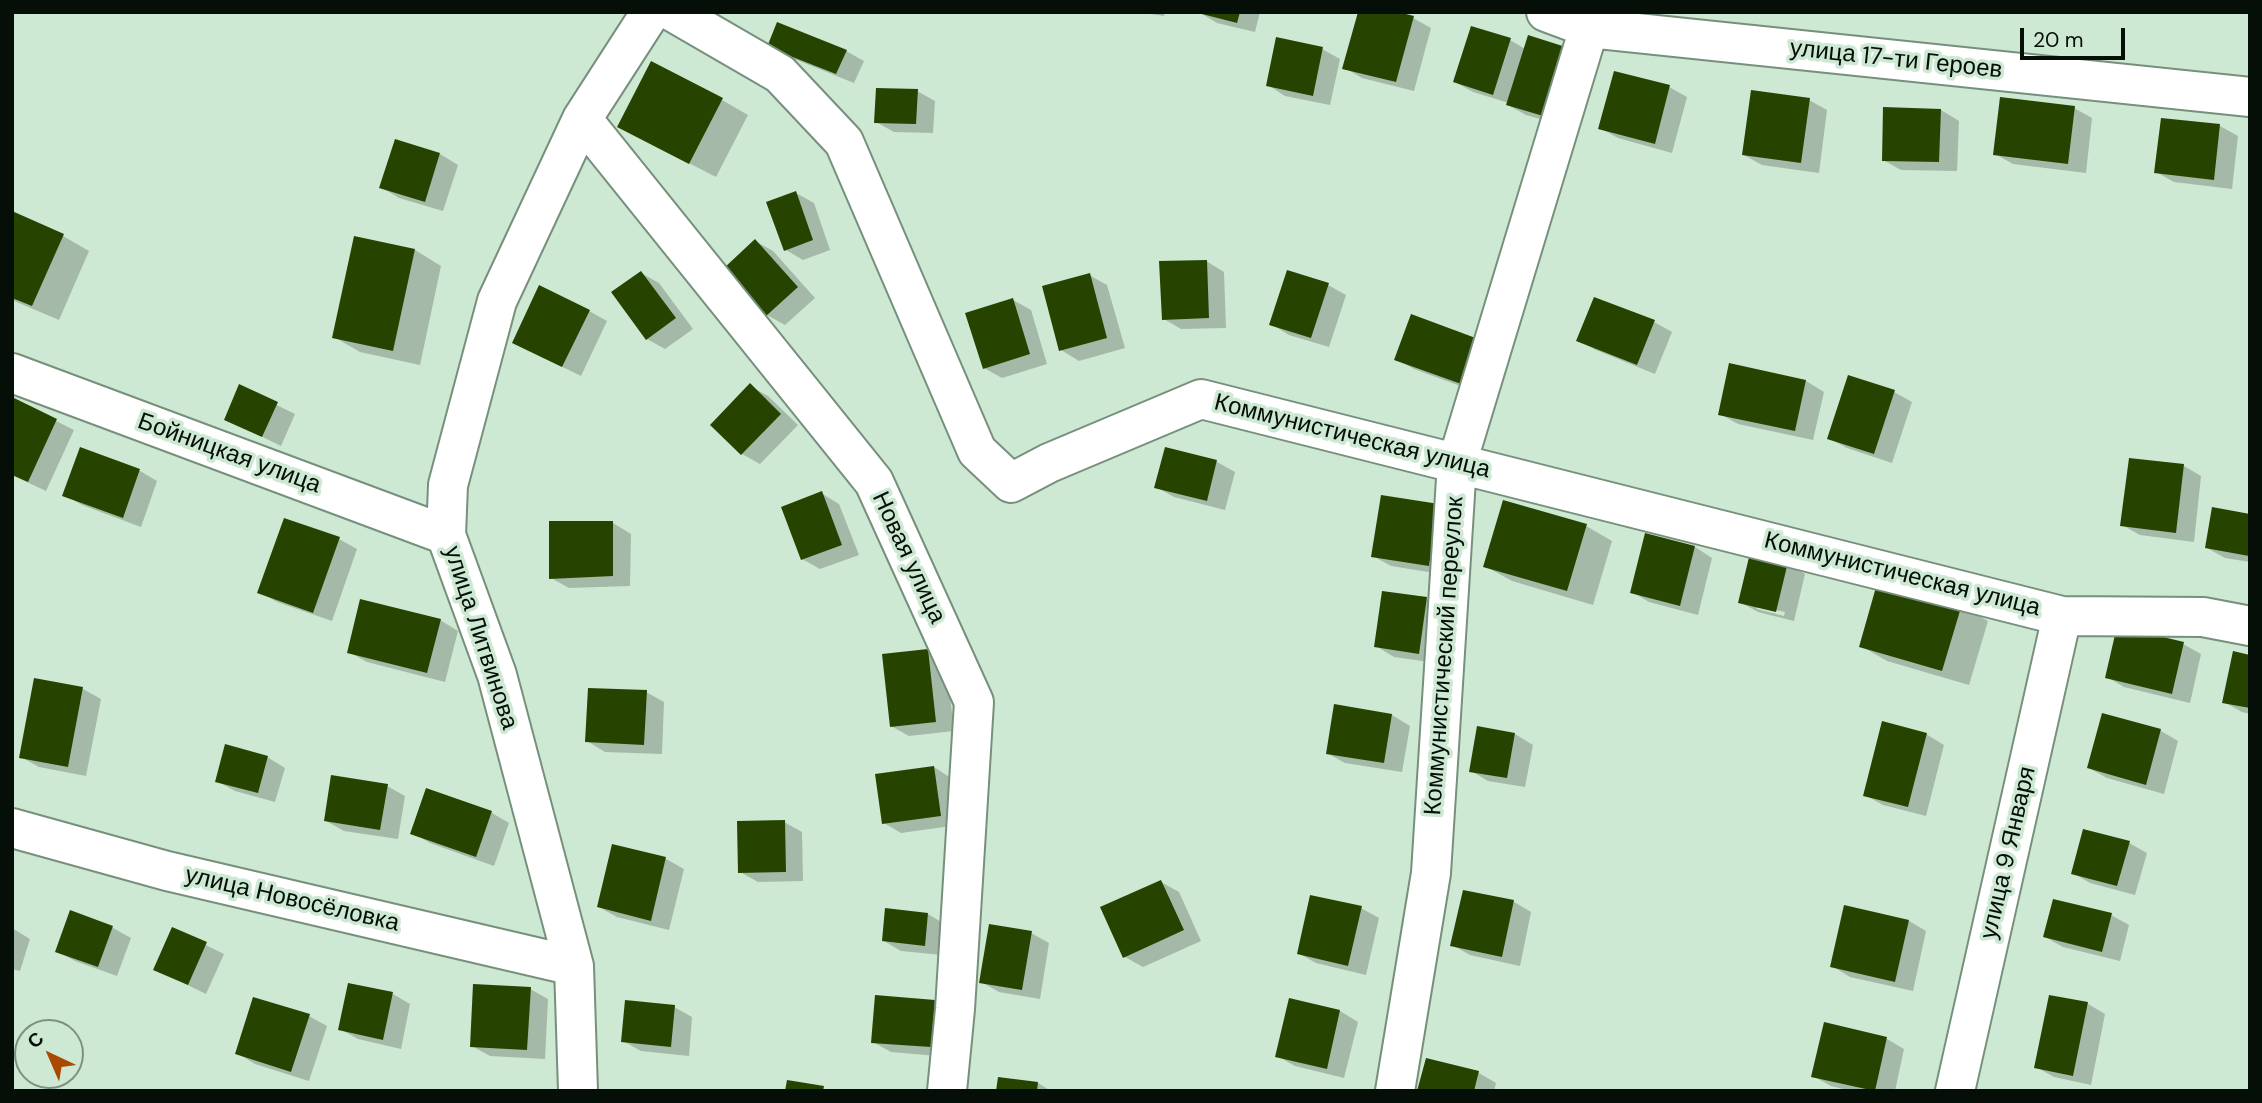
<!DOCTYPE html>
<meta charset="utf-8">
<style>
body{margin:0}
#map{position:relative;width:2262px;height:1103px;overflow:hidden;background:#cde8d3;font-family:"DM Sans",sans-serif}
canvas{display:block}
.frame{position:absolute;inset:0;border:14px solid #050e07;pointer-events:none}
.north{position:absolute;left:14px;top:1019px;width:70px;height:70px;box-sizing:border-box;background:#cde8d3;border:2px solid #7d9181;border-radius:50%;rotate:316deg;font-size:19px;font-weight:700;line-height:28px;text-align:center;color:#050e07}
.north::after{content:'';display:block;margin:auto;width:24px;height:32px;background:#aa4a00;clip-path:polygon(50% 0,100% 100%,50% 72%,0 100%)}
.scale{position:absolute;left:2020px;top:28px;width:105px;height:32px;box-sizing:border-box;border:4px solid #050e07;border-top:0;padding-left:9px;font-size:21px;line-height:24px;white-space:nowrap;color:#050e07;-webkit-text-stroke:5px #cde8d3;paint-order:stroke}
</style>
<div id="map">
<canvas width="2262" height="1103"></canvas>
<div class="frame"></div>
<div class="north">С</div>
<div class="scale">20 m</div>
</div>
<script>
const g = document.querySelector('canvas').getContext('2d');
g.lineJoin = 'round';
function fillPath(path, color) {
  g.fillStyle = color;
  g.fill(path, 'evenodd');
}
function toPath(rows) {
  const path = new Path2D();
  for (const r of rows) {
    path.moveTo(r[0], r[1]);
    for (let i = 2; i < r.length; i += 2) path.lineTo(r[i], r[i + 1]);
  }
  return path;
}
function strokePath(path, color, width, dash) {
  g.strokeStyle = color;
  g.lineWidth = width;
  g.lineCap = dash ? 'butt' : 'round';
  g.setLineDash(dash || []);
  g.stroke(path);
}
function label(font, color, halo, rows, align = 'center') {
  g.font = font + ' "DM Sans",sans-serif';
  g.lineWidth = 7;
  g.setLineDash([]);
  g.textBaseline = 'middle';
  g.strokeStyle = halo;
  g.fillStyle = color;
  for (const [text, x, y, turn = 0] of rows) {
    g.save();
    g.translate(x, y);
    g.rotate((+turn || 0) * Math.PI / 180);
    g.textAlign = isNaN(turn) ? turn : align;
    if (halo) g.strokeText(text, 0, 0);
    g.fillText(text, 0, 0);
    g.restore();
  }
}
const shadow = toPath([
 [1137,12,1165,12,1164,16],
 [1199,12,1260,12,1255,32,1217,23],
 [1413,18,1431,28,1414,91,1362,78,1345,68],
 [1510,40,1525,49,1568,127,1526,115,1508,105,1509,103,1473,92,1455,82],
 [769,46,846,51,864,61,854,83,787,56],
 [1322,49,1340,59,1330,105,1285,96,1268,85],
 [1669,87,1687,97,1672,153,1618,138,1600,128],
 [917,91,935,101,933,133,894,132,876,122],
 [722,100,748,115,716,177,646,141],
 [1809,100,1827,110,1819,173,1762,165,1744,155],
 [2074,108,2092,118,2086,173,2013,164,1995,154],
 [1941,110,1959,121,1957,171,1901,170,1883,160],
 [2162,119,2220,126,2238,136,2232,189,2174,182,2156,172],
 [396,141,440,154,458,165,443,211,399,198,381,187],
 [796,193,814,203,830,250,803,260,786,250],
 [12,213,63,236,89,251,59,320,12,300],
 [755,241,773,251,815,298,785,325,767,315],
 [415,250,441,266,420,365,360,352,334,337],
 [1206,261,1224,272,1226,328,1181,329,1164,319],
 [641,273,659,283,693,329,665,349,647,339],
 [1089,275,1107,285,1125,348,1079,361,1061,350],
 [1328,285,1346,295,1329,347,1289,335,1271,324],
 [1013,300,1031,310,1047,364,1002,378,984,368],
 [589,311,607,321,581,376,514,343],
 [1654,322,1672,332,1655,374,1596,350,1578,340],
 [1498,352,1482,394,1414,369,1396,359],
 [1730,365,1806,381,1824,392,1813,440,1738,424,1720,414],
 [750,386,768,396,798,425,760,464,742,454],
 [240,387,295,414,281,446,226,419],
 [1894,392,1912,402,1892,463,1847,448,1829,438],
 [12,399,74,430,46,491,12,475],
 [1166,449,1217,462,1235,472,1225,510,1174,497,1156,487],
 [81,450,140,471,157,481,141,527,82,505,65,495],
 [2184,466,2201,476,2194,542,2140,535,2122,525],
 [821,493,839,504,859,555,820,569,802,559],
 [1438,506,1447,575,1391,566,1373,556],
 [2250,516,2250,562,2225,558,2207,548],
 [613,523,631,534,630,586,569,588,551,578],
 [1586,526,1612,541,1593,605,1512,581,1485,566],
 [339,539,357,549,332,621,277,602,259,592],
 [1695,547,1712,558,1698,615,1649,602,1632,592],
 [1787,564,1805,574,1794,621,1758,612,1740,602],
 [1757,606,1785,612,1784,616,1757,609],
 [1426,599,1444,609,1437,663,1394,657,1376,646],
 [1961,606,1988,621,1969,685,1887,661,1861,646],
 [440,620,458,631,445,682,367,662,349,652],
 [2183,644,2201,654,2190,703,2124,687,2107,677],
 [928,651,946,661,954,731,909,736,891,726],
 [2250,656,2250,714,2242,712,2224,702],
 [35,680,83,689,101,699,86,776,39,767,21,757],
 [646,692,664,702,662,754,605,752,587,741],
 [1335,706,1392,715,1410,726,1402,772,1345,763,1327,753],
 [2103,715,2161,731,2178,741,2164,794,2107,778,2089,768],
 [1515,734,1533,745,1525,787,1488,781,1471,771],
 [1926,734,1944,745,1926,816,1883,805,1865,795],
 [267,757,285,768,275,802,235,791,217,781],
 [934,767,951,778,958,825,901,833,884,823],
 [387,786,405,796,398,839,344,831,326,821],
 [428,790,492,813,509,823,494,866,430,843,413,833],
 [784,822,802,832,803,881,758,882,740,872],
 [2129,843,2147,853,2135,895,2090,883,2073,873],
 [614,846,666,859,684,869,669,930,617,917,599,907],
 [1161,882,1179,892,1201,941,1143,967,1125,957],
 [1464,892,1514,902,1531,912,1520,966,1470,955,1452,945],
 [1361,908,1379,918,1366,975,1316,963,1298,953],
 [71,913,113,928,131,938,117,976,75,961,57,951],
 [928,914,946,925,942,955,901,951,884,941],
 [2111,915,2129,925,2120,961,2063,947,2045,937],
 [1909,921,1926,931,1913,991,1850,977,1832,966],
 [12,928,30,939,20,971,12,969],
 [173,929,224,954,206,994,155,969],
 [1031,933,1049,943,1040,999,999,992,981,982],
 [530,989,548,999,545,1059,490,1056,472,1046],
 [393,994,410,1004,401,1049,358,1039,340,1029],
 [2050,997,2088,1004,2105,1014,2091,1085,2054,1077,2036,1067],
 [1291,1000,1340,1011,1358,1022,1344,1078,1295,1066,1277,1056],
 [934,1002,952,1012,949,1057,891,1052,873,1042],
 [674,1007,692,1017,689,1056,641,1051,623,1041],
 [309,1016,327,1026,309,1081,255,1064,237,1053],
 [1887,1039,1904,1049,1895,1091,1851,1091,1831,1086,1813,1076],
 [1427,1060,1479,1073,1496,1083,1494,1091,1419,1091],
 [1038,1083,1051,1091,998,1091]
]);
const building = toPath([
 [1194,12,1240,12,1237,23],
 [1358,12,1398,12,1414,16,1396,82,1342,69],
 [777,22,847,50,836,74,767,47],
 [1471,26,1511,38,1493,95,1453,82],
 [1528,35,1572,49,1550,118,1506,105],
 [1276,37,1323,47,1313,96,1266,86],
 [651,61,723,98,689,164,617,127],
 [1614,71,1670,85,1655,144,1598,129],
 [876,88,918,89,916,124,874,123],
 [1751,90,1810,98,1801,163,1742,155],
 [2000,97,2075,106,2068,164,1993,155],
 [1883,107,1941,109,1939,162,1882,161],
 [2161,118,2220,124,2214,180,2154,173],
 [395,139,440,153,425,202,379,188],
 [796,191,813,240,784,251,766,202],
 [12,211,64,234,32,306,12,298],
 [354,236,415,249,393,351,332,338],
 [755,239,798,287,766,316,723,269],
 [1207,260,1209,318,1162,320,1159,261],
 [1287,270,1329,283,1311,338,1269,325],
 [641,271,676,318,646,340,611,292],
 [1090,273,1107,338,1059,351,1042,286],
 [539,285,590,310,562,367,512,343],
 [1594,297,1655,320,1637,365,1576,341],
 [1013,298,1030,354,983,369,965,313],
 [1411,314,1481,340,1464,385,1394,360],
 [1729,363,1806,380,1795,431,1718,415],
 [1848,375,1895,390,1874,454,1827,439],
 [750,383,781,414,741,455,710,425],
 [239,384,278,402,262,437,224,420],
 [12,397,57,419,28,482,12,475],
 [80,447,140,469,123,518,62,496],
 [1165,447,1217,460,1207,501,1154,488],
 [2129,458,2184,464,2176,533,2120,526],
 [822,491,842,545,801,560,781,507],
 [1381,495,1439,504,1429,566,1371,557],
 [1503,500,1587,524,1567,591,1483,567],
 [2212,507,2250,514,2249,556,2205,548],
 [284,518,340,537,313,613,257,593],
 [549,521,613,521,613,576,549,579],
 [1645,533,1695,546,1680,606,1630,593],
 [1750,553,1788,562,1776,612,1738,603],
 [1878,580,1962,604,1942,671,1859,647],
 [1382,591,1427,597,1419,654,1374,647],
 [360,599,441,619,427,673,347,653],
 [2117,626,2184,642,2172,694,2105,678],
 [928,649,936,722,890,727,882,654],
 [2233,651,2250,655,2250,708,2222,703],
 [34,678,83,687,68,767,19,758],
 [588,688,647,690,644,745,585,742],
 [1334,704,1392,714,1384,763,1326,754],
 [2102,713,2161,729,2146,785,2087,768],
 [1882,721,1927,733,1908,807,1863,796],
 [1477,726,1515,733,1507,778,1469,772],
 [225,744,268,756,258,793,215,782],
 [934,766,941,816,882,824,875,774],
 [331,775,388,784,380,830,324,821],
 [426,788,492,811,476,857,410,834],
 [785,820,786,872,738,873,737,821],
 [2083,829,2130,841,2117,886,2071,874],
 [612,844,666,857,651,921,597,907],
 [1161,880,1184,930,1123,958,1100,907],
 [1463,890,1514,900,1502,957,1450,946],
 [1310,895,1362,906,1348,966,1297,954],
 [2053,899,2112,913,2102,952,2043,937],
 [1844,905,1909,920,1895,982,1830,967],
 [885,908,928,913,925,946,882,941],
 [70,910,113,926,98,967,55,952],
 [989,924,1032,931,1022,990,979,983],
 [172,927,207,942,188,985,153,970],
 [348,983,393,992,383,1040,338,1030],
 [473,984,531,987,527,1050,470,1047],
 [875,995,935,1000,931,1047,871,1043],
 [2049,995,2088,1002,2073,1076,2034,1068],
 [253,997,310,1014,291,1072,235,1054],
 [1289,998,1340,1010,1327,1069,1275,1057],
 [625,1000,675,1005,671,1047,621,1042],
 [1824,1022,1887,1037,1875,1091,1811,1077],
 [1426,1058,1479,1071,1474,1091,1417,1091],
 [998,1077,1038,1082,1037,1091,996,1091],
 [787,1080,824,1086,823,1091,785,1091]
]);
const street = toPath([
 [673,12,780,74,844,142,977,451,1011,483,1049,463,1201,399,2062,616,2203,617,2250,626],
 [1546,12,1589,28,2250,97],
 [582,119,874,482,974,702,955,1009,947,1091],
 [12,373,446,535],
 [12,828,167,871,574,966],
 [578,1091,574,966,497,675,446,535,448,485,497,301,582,119,651,12],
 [1395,1091,1431,873,1457,463,1589,28],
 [1955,1091,2062,616]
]);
const streetNames = [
 ["улица 17-ти Героев",1896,60,6],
 ["Коммунистическая улица",1352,437,14],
 ["Бойницкая улица",229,454,20],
 ["Новая улица",908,558,65],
 ["Коммунистическая улица",1902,575,14],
 ["улица Литвинова",480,638,72],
 ["Коммунистический переулок",1445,656,-86],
 ["улица 9 Января",2009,853,-77],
 ["улица Новосёловка",292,900,13]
];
fillPath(shadow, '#0003');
fillPath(building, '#264400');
strokePath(street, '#76907c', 42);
strokePath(street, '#fff', 38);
label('24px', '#050e07', '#cde8d3', streetNames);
</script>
